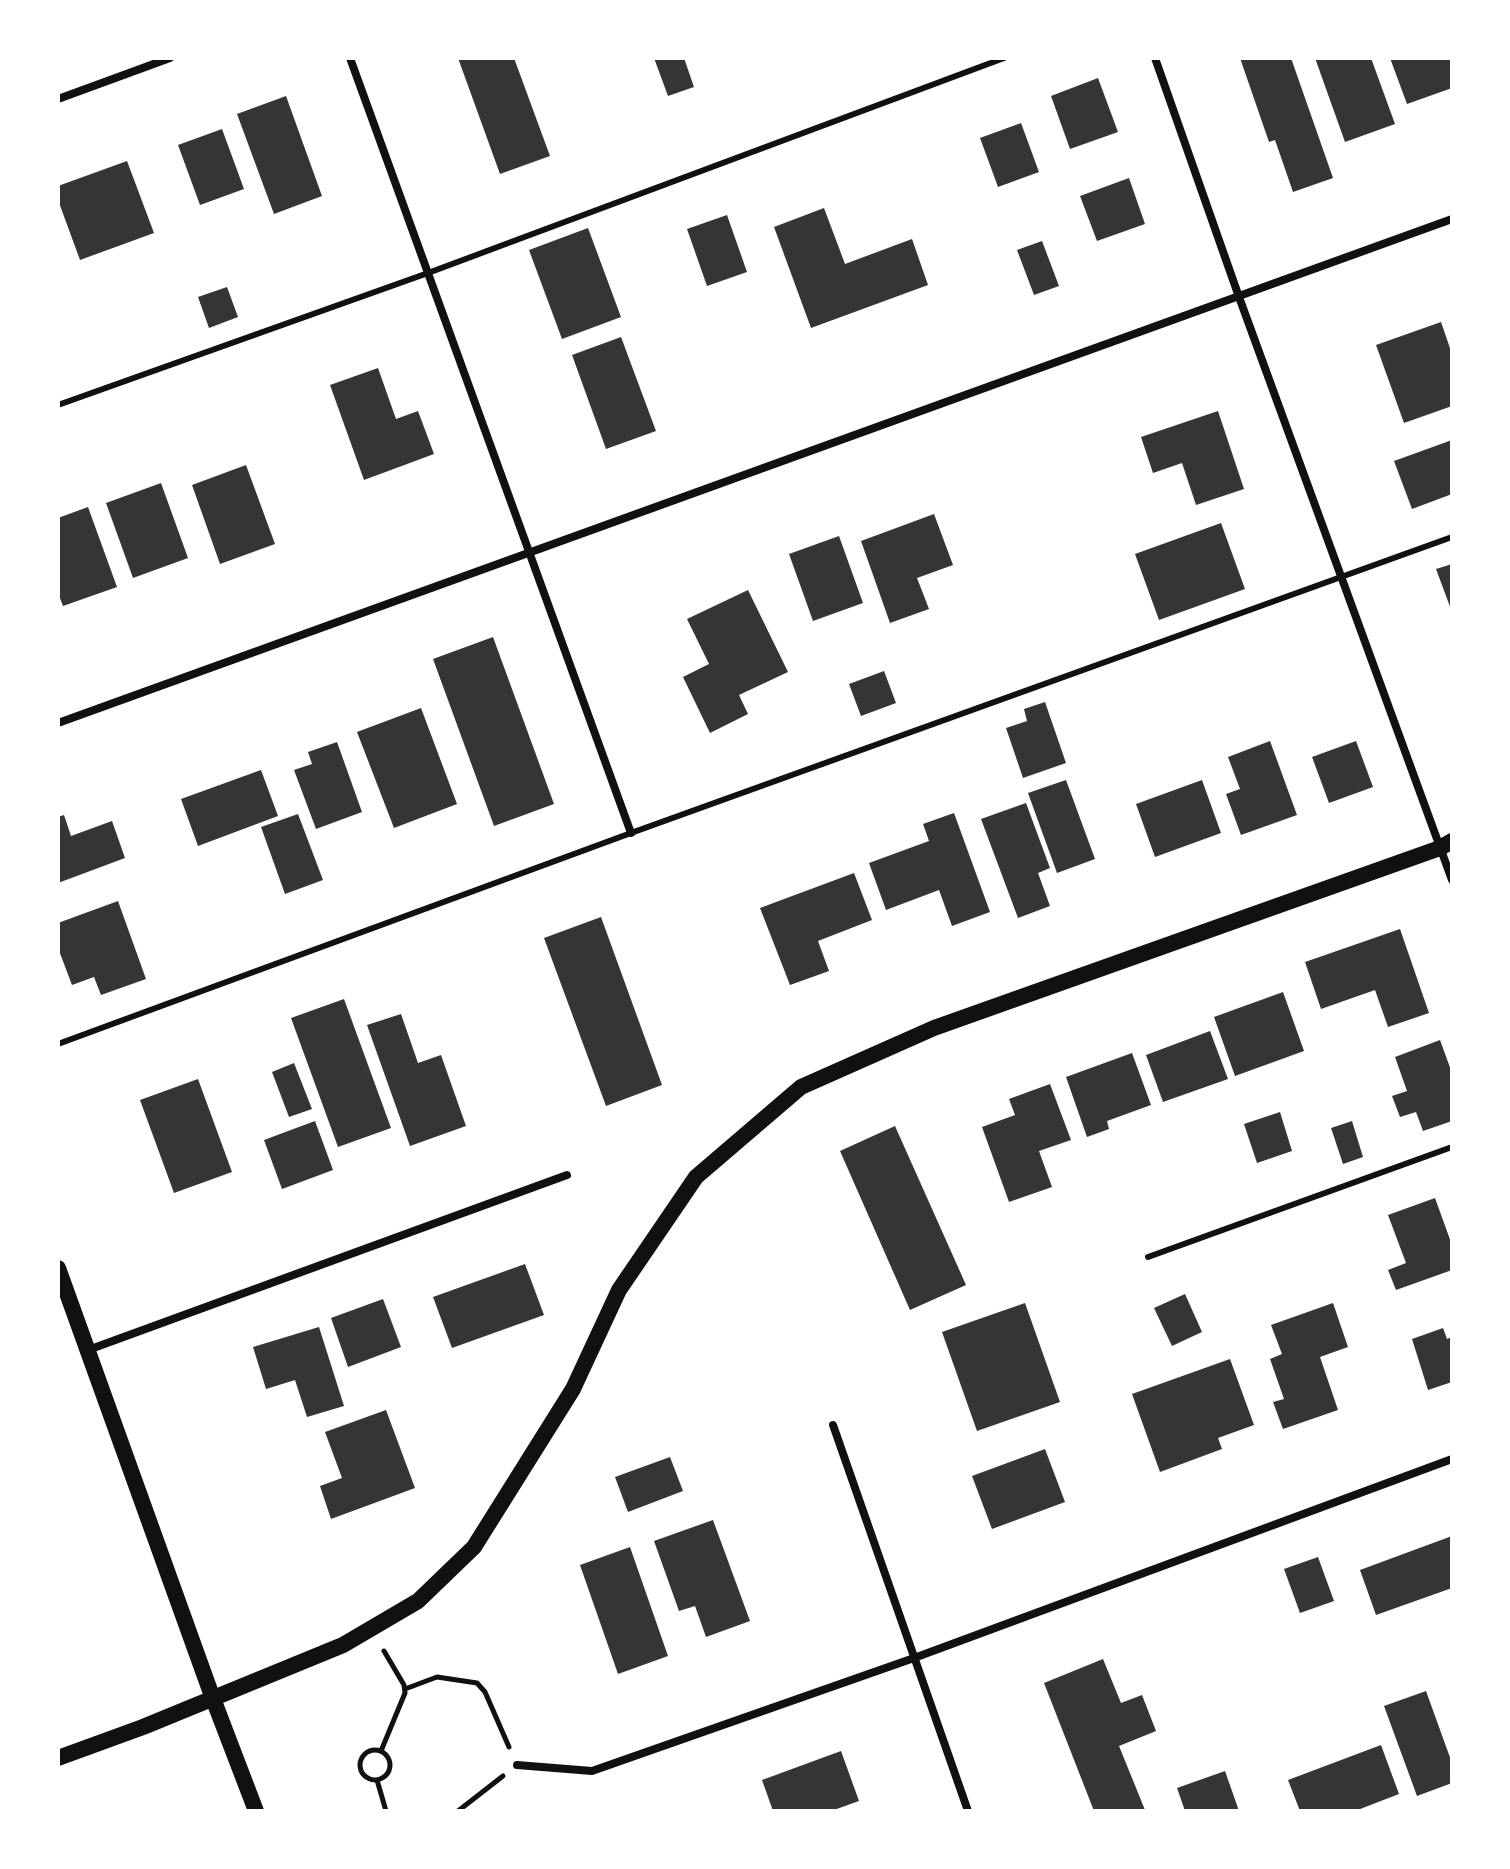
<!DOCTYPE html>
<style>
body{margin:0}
#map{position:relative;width:1510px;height:1869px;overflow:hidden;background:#fff;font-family:"Crimson Pro",serif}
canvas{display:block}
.frame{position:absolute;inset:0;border:60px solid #fff;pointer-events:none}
</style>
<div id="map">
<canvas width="1510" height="1869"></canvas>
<div class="frame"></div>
</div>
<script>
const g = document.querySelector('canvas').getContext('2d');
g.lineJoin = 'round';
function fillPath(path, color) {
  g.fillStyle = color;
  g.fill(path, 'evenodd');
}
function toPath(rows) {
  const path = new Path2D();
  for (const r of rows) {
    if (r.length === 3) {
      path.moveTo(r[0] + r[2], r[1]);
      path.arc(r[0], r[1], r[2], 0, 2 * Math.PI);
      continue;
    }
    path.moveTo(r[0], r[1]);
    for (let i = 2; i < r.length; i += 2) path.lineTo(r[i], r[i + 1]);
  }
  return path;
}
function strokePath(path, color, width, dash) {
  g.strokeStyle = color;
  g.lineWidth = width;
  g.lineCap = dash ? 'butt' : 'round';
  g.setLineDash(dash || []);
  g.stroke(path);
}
const building = toPath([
 [458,58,514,58,550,156,500,174],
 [654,58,684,58,694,87,668,96],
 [1240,58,1291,58,1333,178,1293,192,1275,140,1269,142],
 [1315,58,1371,58,1395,124,1345,142],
 [1390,58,1451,58,1452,88,1407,104],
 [1098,78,1118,132,1070,149,1051,96],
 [286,96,322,196,274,214,237,114],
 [1021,123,1039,172,998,187,980,138],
 [222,129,244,189,200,205,178,145],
 [127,161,154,233,80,260,58,200,58,186],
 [1129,178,1145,224,1097,241,1080,196],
 [824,208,845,264,912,239,928,285,811,328,774,227],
 [727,215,747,272,707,286,687,229],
 [588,228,621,317,562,339,529,250],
 [1042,241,1059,286,1034,295,1017,250],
 [227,287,238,317,209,328,198,297],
 [1441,322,1452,354,1452,406,1404,423,1376,345],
 [621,337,656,431,606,449,572,355],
 [378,368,396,419,418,411,434,454,364,480,330,385],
 [1218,411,1244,489,1196,505,1182,463,1153,473,1141,437],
 [1452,440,1452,494,1412,509,1394,461],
 [246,465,275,544,220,564,192,485],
 [161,483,188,558,133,578,106,503],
 [88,507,117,587,63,606,58,593,58,518],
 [934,514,953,565,917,578,929,609,890,623,861,541],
 [1221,523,1245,589,1159,620,1135,554],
 [839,536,863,603,813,621,789,554],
 [1452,564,1452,612,1436,569],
 [748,590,788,672,739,695,748,714,710,733,683,677,709,664,687,619],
 [493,637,554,804,494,826,433,659],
 [884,671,896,703,861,716,849,684],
 [1045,702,1066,763,1023,778,1006,728,1027,721,1024,709],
 [421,708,457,804,394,828,357,732],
 [1270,741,1297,815,1241,835,1226,794,1240,789,1228,757],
 [1356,741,1373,787,1329,803,1312,757],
 [337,742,362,812,316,829,294,770,312,764,308,752],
 [261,770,278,816,198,846,181,799],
 [1066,780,1095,859,1057,873,1028,793],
 [1202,780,1221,833,1155,857,1136,804],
 [1026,803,1050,868,1038,873,1050,906,1018,918,981,819],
 [954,813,990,912,952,926,939,890,886,910,869,863,929,841,923,824],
 [298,814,323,880,285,894,261,827],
 [64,815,71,836,112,821,125,858,58,883,58,817],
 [854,873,872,920,818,941,829,971,790,985,760,908],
 [118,901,146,979,101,995,94,977,72,985,58,948,58,923],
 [601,917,662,1085,606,1106,544,938],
 [1400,929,1429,1013,1388,1027,1375,990,1321,1009,1305,962],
 [1283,992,1304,1051,1235,1076,1214,1017],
 [344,999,391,1128,338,1147,291,1018],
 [401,1014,418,1063,441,1055,466,1126,410,1146,367,1025],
 [1210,1031,1228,1079,1163,1102,1146,1055],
 [1440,1040,1452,1073,1452,1121,1423,1131,1416,1112,1400,1117,1392,1096,1407,1091,1395,1057],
 [1132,1053,1151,1105,1107,1121,1109,1129,1087,1137,1066,1077],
 [294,1063,312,1109,289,1117,272,1072],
 [198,1079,232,1172,174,1193,140,1100],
 [1050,1084,1071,1140,1039,1151,1052,1187,1009,1202,982,1127,1015,1115,1009,1099],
 [1280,1112,1292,1151,1257,1163,1244,1124],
 [315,1121,333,1170,282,1189,264,1140],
 [1352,1121,1363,1157,1343,1164,1331,1128],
 [895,1126,966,1285,910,1310,840,1151],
 [1435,1198,1452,1245,1452,1270,1396,1290,1388,1270,1406,1263,1388,1215],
 [525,1264,544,1315,452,1348,433,1297],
 [1185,1294,1202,1332,1172,1346,1154,1308],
 [383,1299,401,1347,348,1367,331,1318],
 [1025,1303,1060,1402,977,1431,942,1332],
 [1333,1303,1348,1347,1320,1357,1338,1410,1283,1429,1273,1402,1284,1399,1270,1359,1282,1354,1271,1325],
 [319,1327,344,1406,307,1417,295,1380,266,1389,253,1347],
 [1443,1328,1447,1339,1452,1337,1452,1382,1428,1390,1412,1339],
 [1230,1359,1254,1425,1218,1438,1222,1449,1160,1472,1132,1394],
 [386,1410,415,1488,331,1519,320,1486,342,1478,325,1432],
 [1045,1449,1065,1502,992,1529,972,1476],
 [670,1457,683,1491,628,1512,615,1477],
 [713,1520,750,1621,706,1637,695,1606,679,1611,654,1541],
 [1452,1536,1452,1588,1376,1615,1360,1570],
 [630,1547,668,1656,618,1674,580,1565],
 [1318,1557,1334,1601,1300,1613,1284,1569],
 [1103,1659,1121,1703,1142,1695,1156,1731,1119,1746,1145,1810,1143,1811,1094,1811,1044,1683],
 [1426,1691,1452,1763,1452,1783,1417,1796,1384,1706],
 [1381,1745,1399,1794,1355,1811,1300,1811,1288,1780],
 [841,1751,859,1801,831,1811,773,1811,762,1780],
 [1225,1771,1239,1811,1185,1811,1177,1788]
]);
const path = toPath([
 [405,1689,437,1677,477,1683,485,1692,509,1747],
 [375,1765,15],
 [381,1751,405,1693,404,1685,384,1651],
 [377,1780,386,1811],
 [458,1811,503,1776]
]);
const service = toPath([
 [58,405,428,273,1004,58],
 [58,1044,631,833,1452,537],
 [1148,1257,1452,1147]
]);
const minor = toPath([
 [350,58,631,833],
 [1155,58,1239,297,1452,880],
 [58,99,170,58],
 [58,723,1452,219],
 [88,1350,567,1175],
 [833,1425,968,1811],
 [517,1765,592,1771,914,1658,1452,1459]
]);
const secondary = toPath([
 [58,1268,212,1696,256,1811],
 [58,1758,143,1727,343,1645,418,1601,474,1547,573,1389,619,1290,696,1177,801,1087,934,1028,1440,848,1452,841]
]);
fillPath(building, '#353535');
strokePath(path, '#111', 5);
strokePath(service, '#111', 6);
strokePath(minor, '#111', 8);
strokePath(secondary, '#111', 16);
</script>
